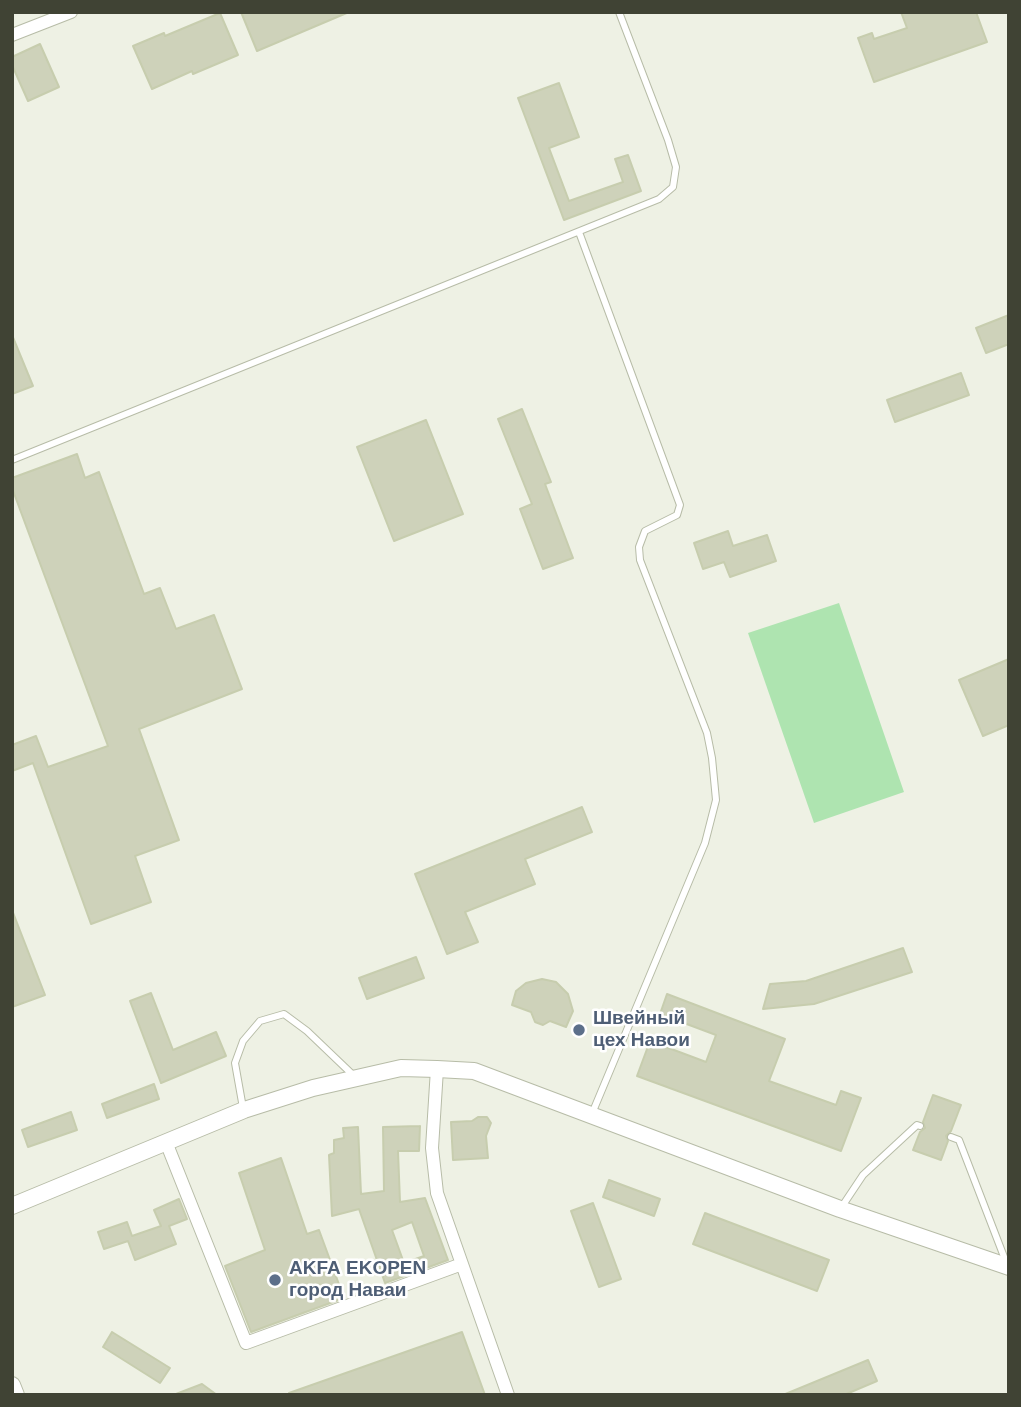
<!DOCTYPE html>
<meta charset="utf-8">
<style>
body{margin:0}
#map{position:relative;width:1021px;height:1407px;overflow:hidden;background:#eef1e4;font-family:Arial,sans-serif}
canvas{display:block}
.frame{position:absolute;inset:0;border:14px solid #404334;pointer-events:none}
</style>
<div id="map">
<canvas width="1021" height="1407"></canvas>
<div class="frame"></div>
</div>
<script>
const g = document.querySelector('canvas').getContext('2d');
g.lineJoin = 'round';
function fillPath(path, color) {
  g.fillStyle = color;
  g.fill(path, 'evenodd');
}
function toPath(rows) {
  const path = new Path2D();
  for (const r of rows) {
    path.moveTo(r[0], r[1]);
    for (let i = 2; i < r.length; i += 2) path.lineTo(r[i], r[i + 1]);
  }
  return path;
}
function strokePath(path, color, width, dash) {
  g.strokeStyle = color;
  g.lineWidth = width;
  g.lineCap = dash ? 'butt' : 'round';
  g.setLineDash(dash || []);
  g.stroke(path);
}
function label(font, color, halo, rows, align = 'center') {
  g.font = font + ' Arial,sans-serif';
  g.lineWidth = 5;
  g.setLineDash([]);
  g.textBaseline = 'middle';
  g.strokeStyle = halo;
  g.fillStyle = color;
  for (const [text, x, y, turn = 0] of rows) {
    g.save();
    g.translate(x, y);
    g.rotate((+turn || 0) * Math.PI / 180);
    g.textAlign = isNaN(turn) ? turn : align;
    if (halo) g.strokeText(text, 0, 0);
    g.fillText(text, 0, 0);
    g.restore();
  }
}
const green = toPath([
 [839,603,904,792,814,823,748,633]
]);
const building = toPath([
 [241,12,349,12,257,51,241,12],
 [901,12,976,12,987,42,874,82,858,38,872,33,874,39,907,28,901,12],
 [220,13,238,55,193,74,192,71,152,89,133,46,164,33,165,36,220,13],
 [40,44,59,87,28,101,12,65,12,57,40,44],
 [559,83,579,137,549,148,569,201,623,182,615,159,628,155,641,191,564,220,518,98,559,83],
 [1009,315,1009,344,986,353,976,328,1009,315],
 [12,335,33,386,12,394,12,335],
 [961,373,969,395,895,422,887,400,961,373],
 [522,409,551,482,545,484,573,558,543,569,520,509,532,504,498,419,522,409],
 [426,420,463,514,394,541,357,447,426,420],
 [77,454,85,478,99,472,144,594,160,588,176,629,214,615,242,689,139,729,179,840,135,856,151,902,91,924,33,763,12,771,12,745,36,736,48,767,108,746,12,488,12,478,77,454],
 [728,531,733,546,767,535,776,561,730,577,724,562,703,569,694,543,728,531],
 [1009,659,1009,725,983,736,959,680,1009,659],
 [582,807,592,832,525,859,535,884,465,912,478,942,447,954,415,874,582,807],
 [12,910,45,995,12,1007,12,910],
 [903,948,912,972,814,1004,763,1009,770,984,806,981,903,948],
 [416,957,424,978,367,999,359,978,416,957],
 [542,979,556,982,568,994,573,1011,566,1027,550,1021,543,1025,535,1022,531,1012,512,1005,516,991,526,983,542,979],
 [151,993,173,1050,216,1032,226,1056,161,1083,130,1001,151,993],
 [667,994,785,1039,769,1081,836,1105,841,1091,861,1098,841,1151,637,1076,650,1041,706,1062,716,1035,660,1014,667,994],
 [154,1084,159,1099,107,1118,102,1104,154,1084],
 [933,1095,961,1105,951,1131,946,1136,948,1141,941,1160,913,1150,920,1132,925,1128,923,1122,933,1095],
 [71,1112,77,1130,28,1147,22,1130,71,1112],
 [478,1117,487,1117,491,1123,486,1136,488,1158,453,1160,451,1122,472,1121,478,1117],
 [420,1126,419,1151,398,1151,400,1202,425,1198,448,1260,385,1283,359,1209,332,1216,329,1155,334,1153,334,1140,344,1138,343,1128,358,1127,361,1194,384,1191,383,1127,420,1126],
 [412,1222,424,1256,404,1263,392,1230,412,1222],
 [281,1158,307,1234,319,1230,344,1298,251,1332,225,1266,265,1250,239,1173,281,1158],
 [609,1180,660,1199,654,1216,603,1197,609,1180],
 [179,1199,187,1219,169,1226,176,1244,135,1260,128,1241,104,1249,98,1232,127,1222,132,1236,161,1226,154,1210,179,1199],
 [593,1203,621,1279,599,1287,571,1211,593,1203],
 [705,1213,829,1260,817,1291,693,1244,705,1213],
 [112,1332,170,1368,160,1383,103,1347,112,1332],
 [462,1332,485,1395,289,1395,289,1393,462,1332],
 [868,1360,877,1381,844,1395,783,1395,868,1360],
 [202,1384,217,1395,176,1395,176,1394,202,1384]
]);
const service = toPath([
 [579,232,680,505,677,515,645,531,639,547,640,560,707,733,712,758,716,800,705,843,591,1116],
 [12,460,659,199,673,187,676,167,668,140,619,12],
 [243,1108,235,1063,243,1041,260,1021,284,1014,307,1031,353,1075],
 [951,1137,959,1140,1006,1262],
 [841,1208,863,1175,917,1125,920,1126]
]);
const minor = toPath([
 [12,35,71,12],
 [437,1069,432,1148,437,1193,508,1395],
 [166,1142,246,1343,462,1264]
]);
const tertiary = toPath([
 [12,1206,244,1110,313,1088,401,1068,437,1069,474,1071,840,1209,1009,1267],
 [12,1385,16,1395]
]);
const markers = [
 [579,1030,7,"#5c6f8a"],
 [275,1280,7,"#5c6f8a"]
];
const serviceNames = [
 ["Швейный",593,1019],
 ["цех Навои",593,1041],
 ["AKFA EKOPEN",289,1269],
 ["город Наваи",289,1291]
];
fillPath(green, '#aee4b0');
fillPath(building, '#ced2ba');
strokePath(building, '#c7cdae', 2);
strokePath(service, '#b7bca7', 8);
strokePath(minor, '#b7bca7', 14);
strokePath(tertiary, '#b7bca7', 18);
strokePath(service, '#fff', 6);
strokePath(minor, '#fff', 12);
strokePath(tertiary, '#fff', 16);
for (const [x, y, r, color] of markers) {
  const dot = new Path2D();
  dot.arc(x, y, r, 0, 2 * Math.PI);
  g.fillStyle = color;
  g.fill(dot);
  strokePath(dot, '#fff', 2.5);
}
label('bold 19px', '#4e5e75', '#fff', serviceNames, 'left');
</script>
